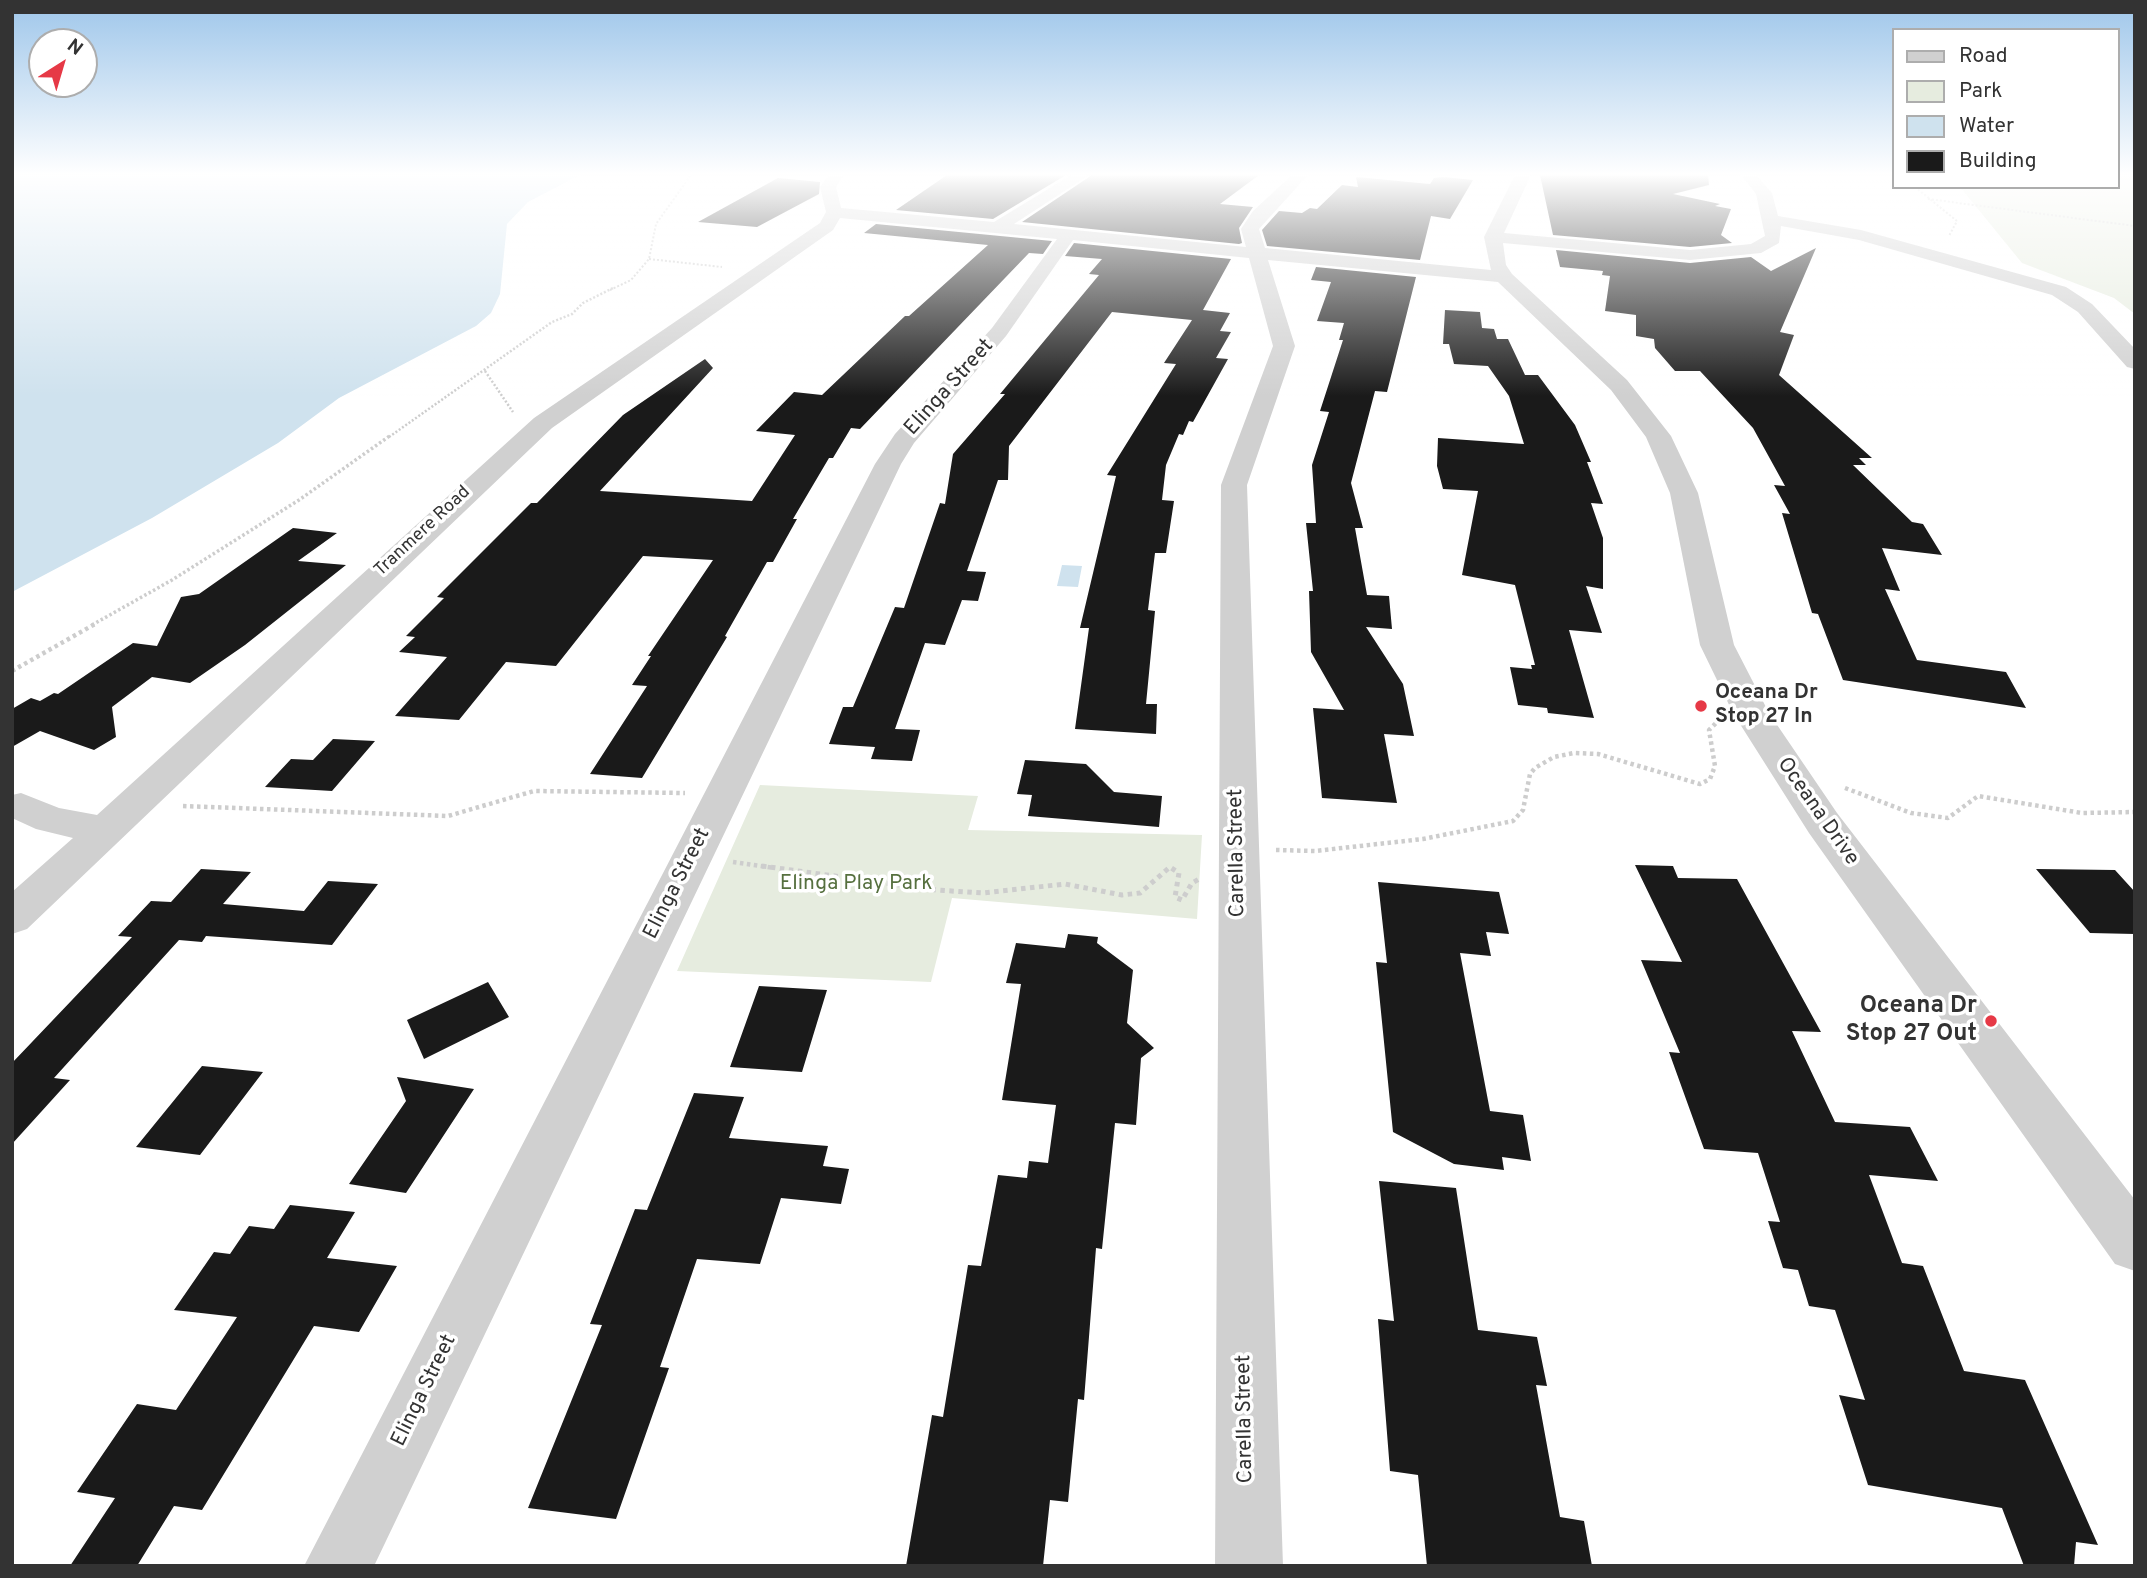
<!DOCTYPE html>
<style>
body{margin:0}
#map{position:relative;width:2147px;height:1578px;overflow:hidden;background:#fff;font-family:Overpass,sans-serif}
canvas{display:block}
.frame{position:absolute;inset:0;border:14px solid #333;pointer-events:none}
.legend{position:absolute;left:1892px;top:28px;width:228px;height:161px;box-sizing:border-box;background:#fff;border:2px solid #adadad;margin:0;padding:9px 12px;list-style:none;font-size:21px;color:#333}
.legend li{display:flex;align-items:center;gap:14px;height:35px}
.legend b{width:35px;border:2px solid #adadad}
.north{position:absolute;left:28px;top:28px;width:70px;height:70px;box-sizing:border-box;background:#fff;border:2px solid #adadad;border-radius:50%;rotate:37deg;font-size:19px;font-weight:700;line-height:28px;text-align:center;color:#333}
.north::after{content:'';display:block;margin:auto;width:24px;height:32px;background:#e63946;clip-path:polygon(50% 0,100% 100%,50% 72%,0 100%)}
</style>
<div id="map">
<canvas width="2147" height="1578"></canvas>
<div class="frame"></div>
<ul class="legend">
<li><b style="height:9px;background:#d0d0d0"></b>Road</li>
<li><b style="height:19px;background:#e6ecdf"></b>Park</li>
<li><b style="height:19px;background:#cfe2ee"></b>Water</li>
<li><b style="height:19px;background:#1a1a1a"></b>Building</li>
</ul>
<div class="north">N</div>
</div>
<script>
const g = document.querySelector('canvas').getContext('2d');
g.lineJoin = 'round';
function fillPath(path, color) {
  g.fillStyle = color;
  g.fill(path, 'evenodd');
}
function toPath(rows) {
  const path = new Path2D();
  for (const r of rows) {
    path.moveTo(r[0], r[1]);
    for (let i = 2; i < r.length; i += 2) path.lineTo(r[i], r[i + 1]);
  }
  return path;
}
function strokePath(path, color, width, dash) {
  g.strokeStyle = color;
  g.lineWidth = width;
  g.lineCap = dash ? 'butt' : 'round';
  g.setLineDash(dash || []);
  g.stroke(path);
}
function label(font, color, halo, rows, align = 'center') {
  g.font = font + ' Overpass,sans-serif';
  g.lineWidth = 7;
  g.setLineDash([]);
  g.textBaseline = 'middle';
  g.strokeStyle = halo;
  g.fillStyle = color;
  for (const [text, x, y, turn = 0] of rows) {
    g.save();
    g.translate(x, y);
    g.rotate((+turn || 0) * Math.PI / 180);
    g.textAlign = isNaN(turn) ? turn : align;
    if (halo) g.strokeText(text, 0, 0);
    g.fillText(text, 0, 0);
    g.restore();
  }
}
const green = toPath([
 [2117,175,2135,175,2135,314,2114,298,2022,263,1960,187,2117,187],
 [760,785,978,796,968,830,1202,835,1197,919,952,898,931,982,677,971]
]);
const water = toPath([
 [12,175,580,175,528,202,507,224,500,294,491,313,476,326,339,398,278,443,152,518,12,592],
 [1062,565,1082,566,1078,587,1057,586]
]);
const building = toPath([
 [947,175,1066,175,993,219,896,210],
 [1092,175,1259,175,1220,204,1253,207,1239,228,1242,243,1239,244,1022,222],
 [1540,175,1708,175,1709,185,1673,194,1720,204,1715,206,1731,209,1721,235,1732,243,1690,247,1553,235],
 [1356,177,1430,184,1434,178,1443,177,1473,180,1450,219,1431,216,1420,260,1267,246,1262,230,1279,211,1302,213,1310,208,1317,209,1342,185,1358,187],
 [778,178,820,182,819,194,757,227,698,222],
 [876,224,1052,241,1043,254,1029,253,860,429,851,428,833,458,829,458,793,519,797,519,773,562,767,562,725,636,727,637,642,778,590,774,647,686,632,685,651,656,648,656,713,560,643,556,556,666,506,662,459,720,395,716,447,657,399,652,415,637,406,636,444,598,437,597,531,503,537,503,623,415,705,359,713,368,600,491,752,501,795,435,756,431,794,392,822,395,905,316,909,316,988,245,864,233],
 [1074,243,1231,259,1203,310,1230,313,1220,331,1231,332,1216,358,1228,359,1193,422,1189,421,1183,435,1179,434,1166,465,1162,500,1174,501,1166,553,1155,553,1148,610,1155,611,1146,704,1157,704,1156,734,1075,729,1089,628,1080,628,1116,476,1107,475,1176,364,1164,363,1192,320,1112,312,1009,446,1008,480,998,480,967,571,986,572,978,601,962,600,945,645,925,643,895,729,920,730,912,761,871,759,875,747,829,744,843,707,853,707,895,607,904,608,940,503,945,504,953,454,1005,394,1000,394,1099,275,1089,274,1102,259,1065,256],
 [1816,248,1780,332,1794,335,1779,375,1872,458,1859,458,1866,465,1853,465,1912,522,1923,524,1942,555,1882,548,1900,591,1885,589,1917,660,2006,672,2026,708,1843,680,1818,614,1812,613,1782,513,1790,514,1774,485,1785,486,1753,428,1700,371,1675,371,1655,348,1654,339,1636,336,1636,315,1605,311,1610,276,1602,275,1603,271,1560,267,1556,250,1690,263,1751,257,1771,271],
 [1316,267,1416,277,1387,392,1375,391,1351,483,1363,528,1355,528,1367,595,1389,596,1392,629,1366,627,1403,684,1414,736,1384,734,1397,803,1322,798,1313,708,1344,710,1311,652,1309,591,1313,591,1306,523,1316,523,1312,465,1329,412,1320,411,1343,340,1339,340,1344,323,1317,321,1331,282,1311,280],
 [1445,310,1480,312,1482,328,1494,329,1497,339,1508,339,1525,375,1538,375,1575,425,1591,462,1587,462,1603,504,1591,503,1603,538,1603,589,1586,586,1602,633,1569,630,1594,718,1548,713,1547,708,1518,705,1510,667,1532,669,1531,665,1535,665,1515,585,1462,575,1478,491,1443,489,1437,466,1438,438,1524,444,1509,396,1488,366,1454,364,1449,344,1443,344],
 [293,528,337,533,298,561,346,565,245,645,190,683,152,677,112,707,116,737,94,750,40,731,12,747,12,709,31,698,40,701,54,693,58,694,133,643,157,646,181,597,199,594],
 [333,739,375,741,332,791,265,787,291,759,313,760],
 [1025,760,1086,764,1114,792,1162,796,1159,827,1028,816,1032,795,1017,794],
 [1635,865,1673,866,1678,878,1737,879,1821,1032,1792,1031,1835,1122,1910,1127,1938,1181,1869,1175,1902,1263,1923,1266,1964,1371,2025,1380,2098,1545,2076,1542,2074,1566,2024,1566,2002,1508,1868,1485,1839,1395,1865,1400,1835,1310,1809,1306,1798,1270,1783,1268,1768,1221,1780,1222,1758,1153,1704,1149,1669,1052,1680,1053,1641,960,1682,962],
 [201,869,251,872,223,904,304,911,328,881,378,884,332,945,206,936,202,942,179,940,54,1078,70,1080,12,1144,12,1063,132,937,118,936,151,901,171,902],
 [2036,869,2115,870,2135,892,2135,934,2090,933],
 [1378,882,1499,892,1509,934,1486,932,1491,956,1460,953,1490,1111,1523,1115,1531,1161,1502,1157,1504,1170,1454,1164,1393,1132,1376,962,1387,963],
 [1068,934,1098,937,1097,943,1133,970,1127,1023,1154,1048,1141,1058,1136,1125,1115,1123,1102,1249,1096,1248,1084,1400,1078,1399,1068,1502,1050,1500,1043,1566,906,1566,932,1415,943,1417,968,1265,981,1266,998,1175,1027,1178,1029,1161,1048,1163,1056,1105,1002,1100,1021,984,1006,983,1016,943,1065,948],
 [488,982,509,1017,424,1059,407,1020],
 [759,986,827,990,802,1072,730,1067],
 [202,1066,263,1072,200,1155,136,1147],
 [397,1077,474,1089,406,1193,349,1184,406,1101],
 [694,1093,744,1097,729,1138,828,1146,823,1166,849,1169,841,1204,781,1198,760,1264,697,1259,660,1367,669,1368,616,1519,528,1508,602,1325,590,1324,635,1209,647,1210],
 [1379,1181,1456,1188,1478,1330,1537,1337,1547,1386,1536,1385,1560,1517,1584,1521,1592,1566,1427,1566,1418,1475,1390,1471,1378,1319,1394,1321],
 [290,1205,355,1212,327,1258,397,1266,359,1332,314,1326,202,1510,174,1506,137,1566,70,1566,115,1498,77,1492,137,1404,176,1410,237,1317,174,1310,214,1252,230,1254,249,1226,274,1229]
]);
const pathFar4 = toPath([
 [1915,187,1957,221,1949,236],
 [1928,199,2135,226],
 [649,259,722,267],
 [610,290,631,280,649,259,656,224,691,175]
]);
const pathFar3 = toPath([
 [485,371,513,412],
 [389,437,552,322,572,314,583,303,613,288]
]);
const pathFar2 = toPath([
 [92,625,172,580,299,500,391,435]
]);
const pathFar1 = toPath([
 [12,671,95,624],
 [1845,788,1911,813,1948,818,1978,796,2082,813,2135,812],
 [183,806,448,816,534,791,685,793],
 [1276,850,1315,851,1423,839,1513,821,1523,810,1530,774,1535,768,1554,757,1574,753,1598,754,1700,784,1710,779,1715,766,1709,730,1716,723],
 [733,862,774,868]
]);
const path = toPath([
 [762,866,936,890,983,893,1065,884,1122,895,1140,893,1170,867,1179,873,1175,897,1182,900,1192,883,1199,879]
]);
const minor = toPath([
 [829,175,844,175,836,187,841,208,994,222,1071,175,1089,175,1014,224,1246,247,1241,229,1253,211,1292,175,1308,175,1259,229,1265,248,1491,270,1484,237,1515,175,1531,175,1504,233,1690,250,1751,244,1765,236,1756,194,1741,175,1756,175,1772,193,1778,216,1861,230,2066,287,2092,304,2135,349,2135,369,2127,367,2078,312,2052,295,1859,240,1781,226,1779,243,1761,253,1690,260,1503,243,1506,265,1512,274,1627,380,1671,436,1698,493,1734,645,1769,713,1837,813,2135,1200,2135,1271,2115,1264,1809,833,1733,713,1700,645,1670,493,1646,437,1611,390,1498,282,1268,260,1295,346,1247,485,1283,1566,1215,1566,1221,485,1273,346,1249,258,1073,240,1006,336,914,443,901,464,374,1566,304,1566,875,464,895,434,992,328,1057,239,840,218,833,230,552,428,27,929,12,934,12,892,73,838,36,829,12,818,12,795,21,793,59,808,97,815,534,418,820,223,826,212,820,187,829,175]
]);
const markers = [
 [1701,706,7,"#e63946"],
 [1991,1021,7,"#e63946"]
];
const farStreetnames = [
 ["Tranmere Road",423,532,-43]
];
const streetNames = [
 ["Elinga Street",950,388,-48],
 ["Oceana Drive",1817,812,55],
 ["Carella Street",1238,853,-91],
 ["Elinga Street",678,884,-63],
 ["Elinga Street",425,1391,-64],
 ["Carella Street",1246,1419,-91]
];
const poiNames = [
 ["Oceana Dr",1715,694],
 ["Stop 27 In",1715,718]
];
const parkNames = [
 ["Elinga Play Park",856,885]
];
const nearPoinames = [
 ["Oceana Dr",1977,1007],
 ["Stop 27 Out",1977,1035]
];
fillPath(green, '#e6ecdf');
fillPath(water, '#cfe2ee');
fillPath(building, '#1a1a1a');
strokePath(pathFar4, '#cdcdcd', 2, [2, 2]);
strokePath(pathFar3, '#cdcdcd', 2.5, [2, 2]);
strokePath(pathFar2, '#cdcdcd', 3.5, [2.5, 2.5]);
strokePath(pathFar1, '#cdcdcd', 4.5, [3.5, 3.5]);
strokePath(path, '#cdcdcd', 5, [4.5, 4.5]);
fillPath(minor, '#d0d0d0');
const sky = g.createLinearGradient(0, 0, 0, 396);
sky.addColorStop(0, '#9ec6ea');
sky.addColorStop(0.44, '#fff');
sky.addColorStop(1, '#ffffff00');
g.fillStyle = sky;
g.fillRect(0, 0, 2147, 396);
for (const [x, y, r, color] of markers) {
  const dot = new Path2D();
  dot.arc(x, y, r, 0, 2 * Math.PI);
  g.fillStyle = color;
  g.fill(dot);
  strokePath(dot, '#fff', 2.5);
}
label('18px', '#333', '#fff', farStreetnames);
label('21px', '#333', '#fff', streetNames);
label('bold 21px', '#333', '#fff', poiNames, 'left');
label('21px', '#56703f', '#fff', parkNames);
label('bold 24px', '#333', '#fff', nearPoinames, 'right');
</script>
